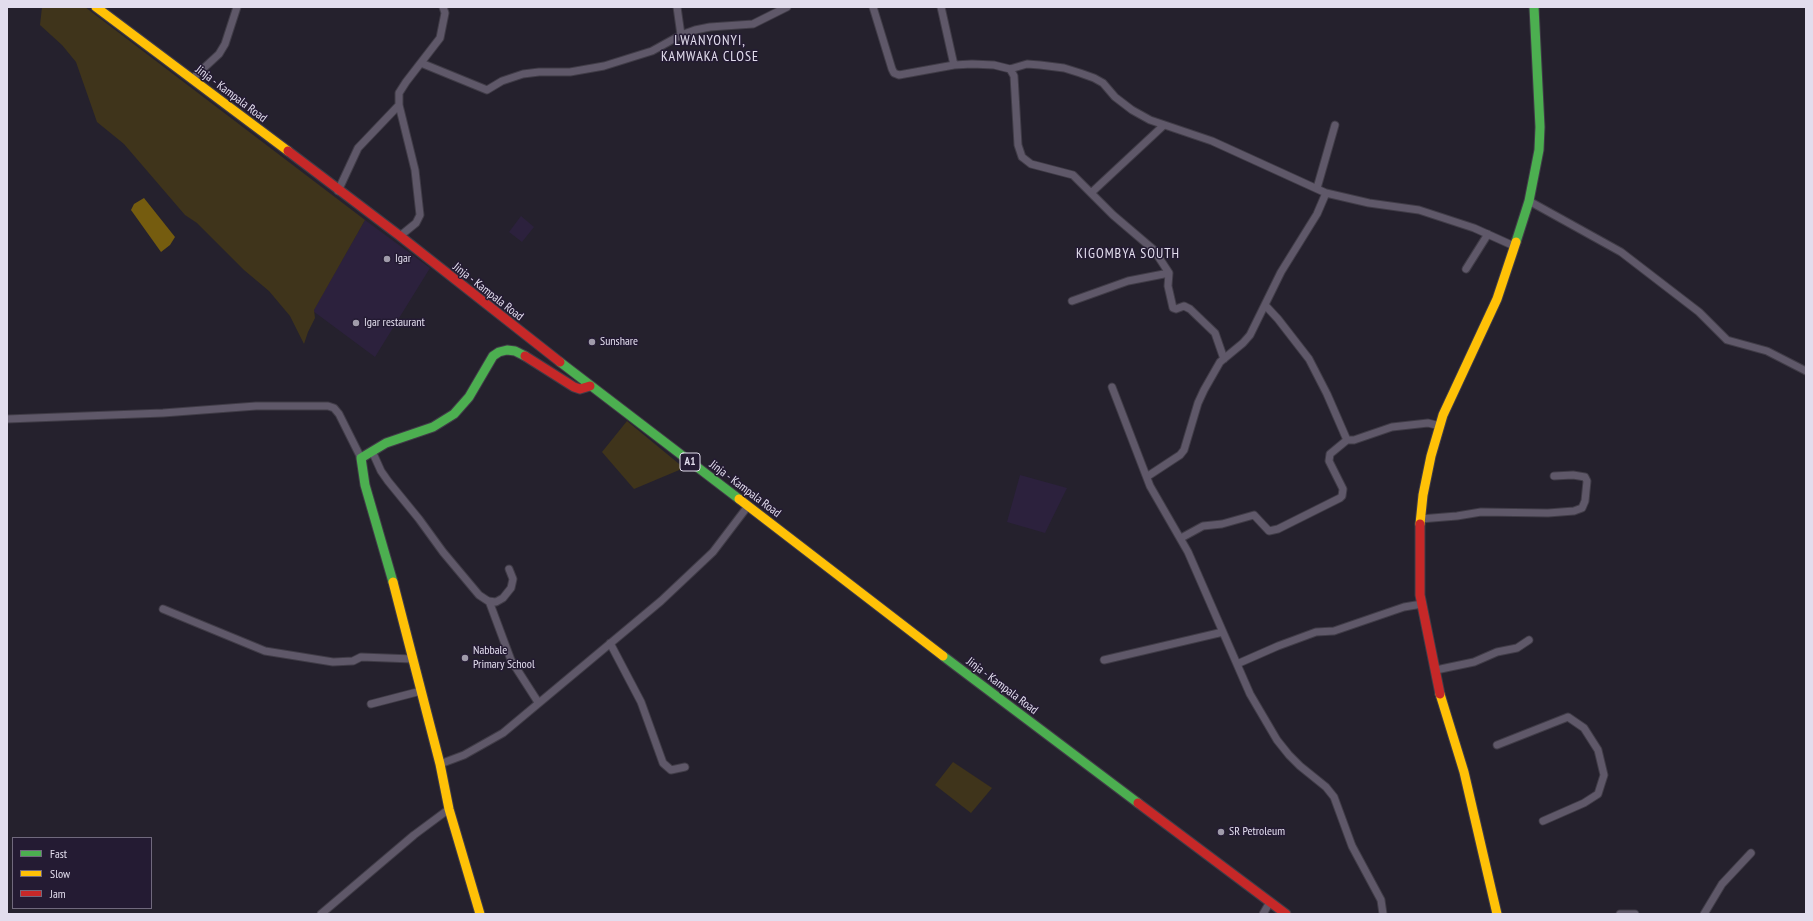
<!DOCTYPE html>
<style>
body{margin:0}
#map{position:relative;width:1813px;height:921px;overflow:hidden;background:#25212d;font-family:"PT Sans Narrow",sans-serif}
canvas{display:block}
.frame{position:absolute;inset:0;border:8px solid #e2dded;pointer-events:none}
.legend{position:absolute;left:12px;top:837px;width:140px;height:72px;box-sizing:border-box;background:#241b33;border:1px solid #70697d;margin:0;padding:5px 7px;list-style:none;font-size:12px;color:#e2dded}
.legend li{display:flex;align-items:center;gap:8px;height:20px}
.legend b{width:20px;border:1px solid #70697d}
</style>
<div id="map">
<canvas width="1813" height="921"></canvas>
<div class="frame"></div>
<ul class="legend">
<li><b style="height:5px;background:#4caf50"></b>Fast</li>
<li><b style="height:5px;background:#ffc107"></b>Slow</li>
<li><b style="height:5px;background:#c62828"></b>Jam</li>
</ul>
</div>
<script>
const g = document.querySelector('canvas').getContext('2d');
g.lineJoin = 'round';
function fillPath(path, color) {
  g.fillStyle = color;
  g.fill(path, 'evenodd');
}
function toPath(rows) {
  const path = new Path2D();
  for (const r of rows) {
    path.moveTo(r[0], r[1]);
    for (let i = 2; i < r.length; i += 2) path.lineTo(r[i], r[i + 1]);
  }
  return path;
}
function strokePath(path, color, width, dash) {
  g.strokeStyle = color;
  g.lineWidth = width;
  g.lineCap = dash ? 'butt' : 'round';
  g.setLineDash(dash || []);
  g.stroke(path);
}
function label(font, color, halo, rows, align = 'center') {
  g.font = font + ' "PT Sans Narrow",sans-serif';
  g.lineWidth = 3;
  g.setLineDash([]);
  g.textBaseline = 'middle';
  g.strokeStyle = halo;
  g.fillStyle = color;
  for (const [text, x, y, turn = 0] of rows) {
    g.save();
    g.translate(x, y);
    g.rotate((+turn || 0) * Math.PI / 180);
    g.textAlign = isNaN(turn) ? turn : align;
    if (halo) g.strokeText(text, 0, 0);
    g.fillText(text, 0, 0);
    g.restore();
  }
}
const built = toPath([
 [521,216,534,227,522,242,509,232],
 [365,220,430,268,375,357,313,311],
 [1020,475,1067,488,1045,533,1007,522]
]);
const green = toPath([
 [42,7,85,7,365,220,314,310,315,318,308,332,304,344,290,316,269,291,244,270,197,223,185,215,124,144,97,122,76,62,62,45,40,25],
 [627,421,684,468,634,489,602,452],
 [953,762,992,788,971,813,935,785]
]);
const water = toPath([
 [144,198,175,237,170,245,161,252,131,210,134,204]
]);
const street = toPath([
 [677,7,681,35],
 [873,7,892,69,894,73,899,75,954,65],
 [941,7,954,65,972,64,994,65,1010,69,1027,64,1040,65,1064,68,1080,73,1094,78,1103,83,1115,97,1132,110,1150,120,1212,141,1326,193,1369,203,1419,210,1474,228,1514,246],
 [421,63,487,90,502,81,523,74,539,72,570,72,604,66,652,51,681,35,695,30,710,27,753,24,787,7],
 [1010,69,1014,76,1018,145,1022,157,1031,164,1073,175,1113,215,1154,250,1169,273,1168,286,1173,308,1176,309,1184,306,1190,309,1215,333,1224,359],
 [192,79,219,54,225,44,237,7],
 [1317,188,1335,125],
 [338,191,358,148,399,105],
 [1091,193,1164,125],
 [1529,201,1621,252,1699,312,1727,340,1767,351,1806,371],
 [400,236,416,223,420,215,415,170,399,105,399,93,406,82,440,38,445,13,443,7],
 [1466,269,1488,234],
 [1072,301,1128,281,1169,273],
 [1265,305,1278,319,1309,359,1327,394,1347,440,1354,440,1392,427,1428,423,1440,426],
 [1112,387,1150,486,1188,552,1250,694,1277,740,1289,755,1300,766,1326,787,1334,797,1352,846,1381,900,1383,914],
 [7,419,163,413,256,406,328,406,334,408,339,414,361,458],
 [372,451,381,471,388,481,419,519,443,552,479,595,488,601,496,602,503,598,511,588,513,579,509,569],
 [1148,476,1180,455,1184,450,1198,403,1204,390,1220,362,1243,343,1250,335,1281,272,1317,214,1326,193],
 [1420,519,1457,516,1481,512,1548,513,1574,511,1582,508,1585,501,1587,481,1585,477,1573,475,1554,476],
 [1181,538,1203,526,1222,524,1254,515,1269,531,1278,529,1340,498,1342,496,1343,489,1329,461,1330,454,1347,440],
 [489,601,511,660,538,702],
 [163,609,265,651,333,662,353,661,361,657,413,659],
 [610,643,641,702,663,763,671,770,685,767],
 [1104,660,1223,632],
 [1237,664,1278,646,1316,632,1334,631,1404,607,1422,604],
 [1436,670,1474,662,1497,652,1517,648,1529,640],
 [371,704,421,691],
 [1497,745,1568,717,1584,728,1598,750,1604,775,1598,794,1584,803,1543,821],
 [440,764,464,755,503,733,661,601,713,552,748,506],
 [321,914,414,835,449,809],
 [1263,914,1270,902],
 [1620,914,1635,914],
 [1704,914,1722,884,1751,853]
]);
const fast = toPath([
 [1516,242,1529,201,1539,150,1540,127,1534,7],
 [560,362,739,499],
 [393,582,365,485,361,458,386,443,433,427,454,414,469,397,493,356,499,352,507,350,515,351,525,356],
 [943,656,1138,803]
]);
const slow = toPath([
 [96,7,288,151],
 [739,499,943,656],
 [1420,524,1423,495,1431,456,1443,415,1497,299,1516,242],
 [393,582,440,764,449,809,480,914],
 [1440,694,1464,772,1497,914]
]);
const jam = toPath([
 [288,151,400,236,560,362],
 [525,356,574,387,580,389,590,386],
 [1420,524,1420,595,1440,694],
 [1138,803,1286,914]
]);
const markers = [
 [387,259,4,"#a09baa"],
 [356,323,4,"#a09baa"],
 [592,342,4,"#a09baa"],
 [465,658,4,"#a09baa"],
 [1221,832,4,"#a09baa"]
];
const shields = [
 [690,462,20]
];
const shieldNames = [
 ["A1",690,462]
];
const streetNames = [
 ["Jinja - Kampala Road",231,94,37],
 ["Jinja - Kampala Road",488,292,38],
 ["Jinja - Kampala Road",745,489,37],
 ["Jinja - Kampala Road",1002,686,37]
];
const poiNames = [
 ["Igar",395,259],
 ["Igar restaurant",364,323],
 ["Sunshare",600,342],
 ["Nabbale",473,651],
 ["Primary School",473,665],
 ["SR Petroleum",1229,832]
];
const quarterNames = [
 ["LWANYONYI,",710,41],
 ["KAMWAKA CLOSE",710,57],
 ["KIGOMBYA SOUTH",1128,254]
];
fillPath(built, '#2c213d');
fillPath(green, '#3f341b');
fillPath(water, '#755c0f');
strokePath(street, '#403c47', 9);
strokePath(fast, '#403c47', 11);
strokePath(slow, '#403c47', 11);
strokePath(jam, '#403c47', 11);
strokePath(street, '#5f5869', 7);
strokePath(fast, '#4caf50', 9);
strokePath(slow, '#ffc107', 9);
strokePath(jam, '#c62828', 9);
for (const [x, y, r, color] of markers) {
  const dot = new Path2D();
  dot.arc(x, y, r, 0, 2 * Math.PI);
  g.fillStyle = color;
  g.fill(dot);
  strokePath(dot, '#241b33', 1.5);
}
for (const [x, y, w] of shields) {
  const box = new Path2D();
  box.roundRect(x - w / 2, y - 9, w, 18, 3);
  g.fillStyle = '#241b33';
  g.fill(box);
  strokePath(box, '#e2dded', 1);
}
label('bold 11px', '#e2dded', null, shieldNames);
label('12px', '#e2dded', '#241b33', streetNames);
label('12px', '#e2dded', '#241b33', poiNames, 'left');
g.letterSpacing = '1px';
label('14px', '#e2dded', '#241b33', quarterNames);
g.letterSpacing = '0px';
</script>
